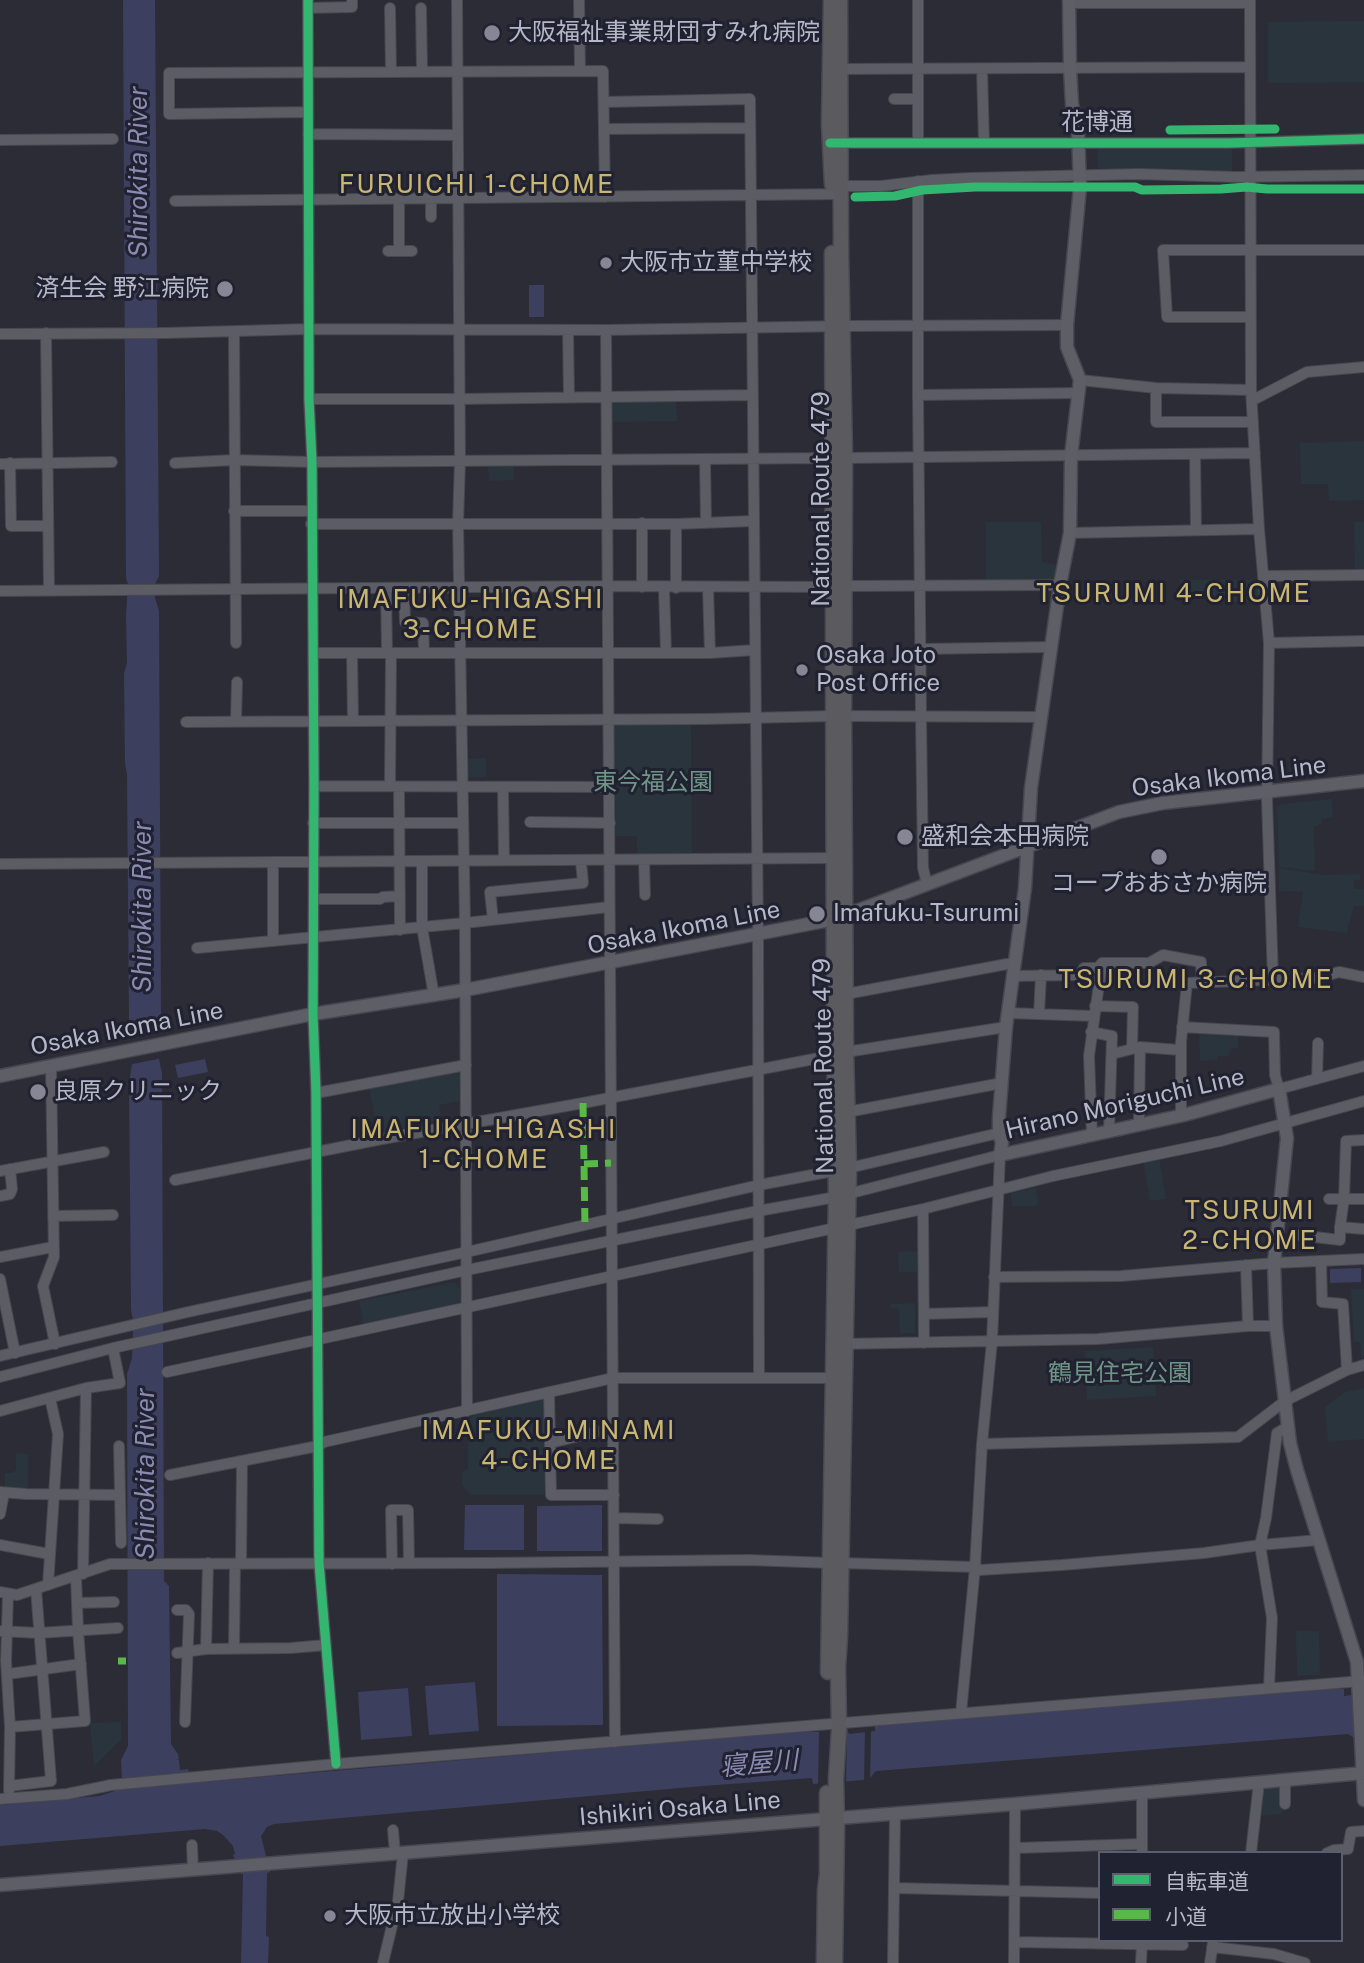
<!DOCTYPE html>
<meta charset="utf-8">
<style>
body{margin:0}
#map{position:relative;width:1364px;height:1963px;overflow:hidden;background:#2c2c37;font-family:"Public Sans","Noto Sans JP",sans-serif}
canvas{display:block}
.legend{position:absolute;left:1098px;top:1851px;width:245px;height:91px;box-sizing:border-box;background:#202131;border:2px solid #5c5d6d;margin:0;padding:9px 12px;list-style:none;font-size:21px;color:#b6b7c7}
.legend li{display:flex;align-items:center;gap:14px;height:35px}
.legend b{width:35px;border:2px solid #5c5d6d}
</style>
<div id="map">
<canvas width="1364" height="1963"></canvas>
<ul class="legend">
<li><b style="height:9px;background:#33b770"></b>自転車道</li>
<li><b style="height:9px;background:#58b947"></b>小道</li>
</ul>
</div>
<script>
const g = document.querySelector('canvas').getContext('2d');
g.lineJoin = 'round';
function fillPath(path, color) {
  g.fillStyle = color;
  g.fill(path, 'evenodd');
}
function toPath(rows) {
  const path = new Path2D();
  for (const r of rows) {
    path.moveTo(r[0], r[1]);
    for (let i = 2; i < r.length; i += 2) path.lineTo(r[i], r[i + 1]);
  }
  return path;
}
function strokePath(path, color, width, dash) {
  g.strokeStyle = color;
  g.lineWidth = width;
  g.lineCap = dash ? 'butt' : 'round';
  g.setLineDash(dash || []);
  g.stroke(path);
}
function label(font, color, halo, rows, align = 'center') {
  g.font = font + ' "Public Sans","Noto Sans JP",sans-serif';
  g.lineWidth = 6;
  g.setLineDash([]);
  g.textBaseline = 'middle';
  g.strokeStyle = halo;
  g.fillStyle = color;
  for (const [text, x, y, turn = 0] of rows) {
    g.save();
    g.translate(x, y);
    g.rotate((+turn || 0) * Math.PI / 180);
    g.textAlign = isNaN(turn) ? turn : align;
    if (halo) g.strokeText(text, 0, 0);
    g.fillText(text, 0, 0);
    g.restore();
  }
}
const green = toPath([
 [1364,21,1364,82,1268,83,1268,22],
 [1097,146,1173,146,1204,149,1232,148,1232,171,1159,171,1128,169,1098,169],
 [676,399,677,421,612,422,611,401],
 [1364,441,1364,500,1329,501,1328,484,1301,484,1300,443],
 [488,467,514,467,514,480,489,481],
 [986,522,1041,522,1042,562,1057,565,1055,577,1051,580,986,580],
 [1354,522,1364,522,1364,572,1355,572],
 [1180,580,1259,580,1259,602,1231,602,1217,597,1191,597,1191,583,1180,583],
 [614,723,691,723,692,854,637,854,637,836,615,836],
 [486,758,486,777,466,778,466,759],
 [1332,799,1333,817,1322,819,1322,824,1314,827,1315,871,1279,867,1277,807,1281,804],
 [1279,868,1323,875,1360,874,1360,879,1354,881,1354,889,1364,889,1364,906,1354,906,1347,933,1298,927,1303,892,1279,891],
 [1199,1032,1238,1033,1238,1048,1230,1049,1229,1056,1217,1056,1217,1060,1200,1061],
 [456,1070,459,1074,459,1101,439,1105,442,1123,378,1135,369,1088],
 [1159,1157,1166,1199,1150,1201,1143,1160],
 [1036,1188,1038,1201,1035,1206,1012,1206,1011,1193],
 [917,1251,917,1272,899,1272,898,1252],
 [455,1282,460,1290,460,1302,458,1305,364,1325,359,1301],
 [1351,1289,1364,1289,1364,1357,1361,1358,1360,1342,1354,1342],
 [915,1303,915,1333,900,1333,899,1309,891,1308,891,1304],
 [1153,1347,1156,1396,1087,1400,1085,1351],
 [1364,1388,1364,1439,1328,1442,1325,1407,1345,1392],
 [544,1399,547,1404,547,1485,544,1495,470,1495,462,1485,462,1472,468,1469,468,1420,472,1418,473,1415],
 [16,1453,28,1454,28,1493,5,1491,5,1473,12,1473,16,1470],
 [1296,1631,1319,1631,1320,1675,1297,1676],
 [121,1722,121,1739,94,1766,90,1723],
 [1282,1788,1283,1814,1259,1816,1260,1790]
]);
const water = toPath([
 [123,0,155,0,159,576,155,584,155,598,159,611,161,1018,159,1027,159,1059,162,1073,164,1581,169,1586,171,1744,178,1754,179,1759,177,1759,179,1760,180,1770,188,1769,190,1776,198,1782,203,1782,803,1731,817,1732,847,1729,849,1734,875,1731,875,1726,891,1723,1326,1689,1344,1689,1344,1696,1353,1695,1356,1739,1348,1734,876,1771,870,1778,863,1780,813,1784,812,1778,703,1786,274,1824,267,1827,261,1836,270,1872,267,1873,266,1936,269,1937,268,1963,241,1963,243,1874,241,1874,233,1855,235,1854,233,1846,223,1835,217,1831,205,1829,0,1846,0,1805,99,1796,115,1791,115,1786,122,1780,121,1760,128,1746,127,1374,132,1358,133,1333,133,1320,131,1309,129,1083,132,1064,131,1028,129,1020,127,774,125,763,124,674,127,663,126,615,128,584,126,578],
 [529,285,544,285,544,317,529,317],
 [205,1059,208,1072,178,1078,175,1065],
 [1361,1268,1361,1282,1330,1283,1330,1269],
 [465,1505,524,1505,524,1550,464,1550],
 [602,1505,602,1551,537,1551,537,1506],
 [497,1574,602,1575,603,1725,497,1726],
 [475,1682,479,1731,429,1735,425,1686],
 [408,1688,412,1736,361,1740,358,1692]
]);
const pier = toPath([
 [163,1030,163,1058,128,1065,128,1037],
 [847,1729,846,1785,818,1787,819,1731],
 [865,1729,871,1729,870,1782,864,1783]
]);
const minor = toPath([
 [308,0,309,399,312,462,314,786,313,1014,316,1093,319,1563,336,1764],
 [457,0,460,461,458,523,465,923,467,1411],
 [579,0,580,71],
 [918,0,918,143],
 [1250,0,1251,390,1259,529,1269,643,1267,800,1273,979],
 [1069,3,1250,3],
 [308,8,352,7,352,0],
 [390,8,391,72],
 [421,8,422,71],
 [841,69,1250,67],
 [982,69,984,143],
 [894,99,918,99],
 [604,102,750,99,758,935,759,1378],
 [308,112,169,114,169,73,603,71,605,197],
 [605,129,750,128],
 [308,134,457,135],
 [0,140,113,139],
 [837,143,1229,143,1364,139],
 [918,181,918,395,921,717,923,868,927,884],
 [837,186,881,186,932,180,970,178,1139,174,1236,177,1364,175],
 [175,201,841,194],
 [431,217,431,199],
 [388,251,399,251,399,199],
 [399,251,412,251],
 [1250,317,1167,317,1163,250,1364,250],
 [568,330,569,397],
 [606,330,615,1742],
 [234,332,236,643],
 [46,333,49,590],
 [0,334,166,333,309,329,606,330,850,326,1067,325],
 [1080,380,1156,388,1251,390],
 [1156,388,1156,422,1253,422],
 [918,395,1079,393],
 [309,399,459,399,752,395],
 [1253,400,1307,372,1364,367],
 [1195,454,1196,530],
 [845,458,1255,453],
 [705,459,706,523],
 [10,463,11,526,48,526],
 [175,463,234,460,312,462,834,458],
 [0,464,112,462],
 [234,511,311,511],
 [642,523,642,587],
 [311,524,676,524,753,521],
 [676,524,676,588],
 [1070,533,1259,529],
 [1263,576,1364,575],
 [845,586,1060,585],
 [708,587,710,653],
 [664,588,666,653],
 [386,589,387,653],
 [404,589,405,622,423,623,424,652],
 [0,591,607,586,833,587],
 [1269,643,1364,641],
 [921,649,1051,647],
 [313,653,710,653,755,650],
 [352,653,353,720],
 [844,716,1041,717],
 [236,721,237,682],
 [186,722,706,719,834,716],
 [314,786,608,787],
 [390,786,391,653],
 [399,787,400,930],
 [503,787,504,860],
 [530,822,610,823],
 [313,823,463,823],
 [644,860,645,895],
 [422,861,422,927,434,996],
 [0,864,835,858],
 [314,899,380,899,383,897,400,896],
 [493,920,490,892,583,883,581,861],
 [273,941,273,863],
 [197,948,465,923,609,907],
 [1012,976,1080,975,1084,968,1098,968,1102,963,1149,963,1163,955,1201,962,1202,983],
 [846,994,1007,964,1013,964],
 [1095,1006,1133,1007,1132,1049],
 [1008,1013,1094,1016],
 [1039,1014,1041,975],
 [1182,1027,1274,1032,1275,1075,1279,1089,1364,1066],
 [1091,1032,1112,1036,1109,1131],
 [846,1052,1006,1027],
 [1112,1054,1140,1047,1181,1050],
 [51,1066,54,1257,43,1286,55,1344],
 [1317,1079,1318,1043],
 [316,1093,466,1065],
 [847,1112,1002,1083],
 [1181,1116,1181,1042,1187,983,1318,978,1339,972,1364,977],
 [1139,1125,1140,1047],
 [1092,1135,1089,1056,1102,963],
 [0,1171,104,1152],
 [175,1180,382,1139,583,1103,835,1055],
 [0,1196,10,1194,12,1189,10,1169],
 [1329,1199,1364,1199],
 [923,1209,924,1343],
 [53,1216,113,1215],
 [1340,1227,1364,1229],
 [1298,1235,1340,1240,1340,1227,1344,1199,1346,1141,1364,1140],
 [0,1257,53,1247],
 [1321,1261,1322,1302,1343,1304,1347,1370],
 [1246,1265,1248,1326],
 [994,1277,1121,1276,1274,1263,1364,1259],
 [0,1279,15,1353],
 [924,1314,993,1312],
 [841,1344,1098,1339,1248,1326,1276,1326],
 [0,1356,188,1312,467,1252,759,1185,849,1168,999,1133],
 [167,1372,923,1209,1053,1176,1221,1141,1364,1101],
 [0,1377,113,1348,467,1270,758,1211,836,1197,1000,1155,992,1341,982,1444,975,1567,961,1713],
 [549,1392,551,1495,614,1495],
 [0,1411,86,1388,120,1383,113,1348],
 [550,1443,613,1428],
 [982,1444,1238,1437,1285,1401,1347,1370,1364,1365],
 [119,1446,121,1543],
 [170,1475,318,1446,324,1442,613,1378,833,1378],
 [0,1492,26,1494,120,1495],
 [0,1514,4,1493],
 [614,1518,658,1519],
 [0,1545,49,1554],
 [841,1563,975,1567,980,1570,1062,1565,1204,1553,1260,1545,1319,1540],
 [241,1564,242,1462],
 [392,1564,391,1510,408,1510,409,1563],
 [83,1574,86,1388],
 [48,1585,58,1434,50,1398],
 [0,1592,17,1595,110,1564,489,1563,748,1560,831,1563],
 [8,1594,6,1661,10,1727,9,1791],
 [77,1603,114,1602],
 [177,1610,186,1610,189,1614,185,1722],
 [0,1631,38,1633,118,1628],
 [234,1648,235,1564],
 [206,1649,208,1563],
 [177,1653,206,1649,291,1648,326,1645],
 [8,1674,81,1664],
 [1269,1688,1272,1618,1260,1545,1266,1518,1277,1433,1289,1426],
 [10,1727,85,1721,78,1630,76,1576],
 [9,1786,51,1781,36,1589],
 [0,1799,67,1794,111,1785,336,1764,1362,1681],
 [1285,1804,1285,1780],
 [393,1830,395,1853],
 [192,1845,193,1869],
 [1016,1848,1141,1844],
 [1142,1853,1142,1793],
 [1251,1853,1259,1782],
 [1327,1853,1334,1850,1348,1849,1351,1832,1364,1831],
 [894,1888,1100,1893],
 [1014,1942,1183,1945],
 [1212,1947,1274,1954,1305,1963],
 [383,1963,398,1901,403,1853],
 [893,1963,895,1813],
 [1014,1963,1015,1804],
 [1141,1963,1142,1940],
 [1210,1963,1213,1943]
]);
const major = toPath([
 [1069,0,1070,68,1072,104,1078,131,1080,187,1067,325,1067,347,1080,380,1071,456,1070,533,1060,585,1031,788,1025,888,1006,1027,999,1117,999,1133,1002,1143,1000,1155,1184,1115,1279,1089,1287,1138,1274,1263,1276,1326,1290,1443,1297,1470,1357,1662,1364,1800],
 [0,1076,313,1014,465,990,835,919,1119,812,1163,803,1364,781],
 [0,1885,1015,1804,1364,1773]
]);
const highway = toPath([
 [831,0,829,124,832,184],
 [828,1672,836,1197,834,997,832,253],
 [824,1963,825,1890,827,1874,827,1793],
 [835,1963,837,1827,836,1779,839,1729,838,1667,840,1636,849,1168,846,1052,844,716,845,458,841,250,840,0]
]);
const quiet = toPath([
 [583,1103,585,1226],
 [584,1164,611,1163],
 [118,1661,126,1661]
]);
const cycleway = toPath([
 [308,0,309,399,312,462,314,786,313,1014,316,1093,319,1563,336,1764],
 [1170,130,1275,129],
 [830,143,1229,143,1364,139],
 [855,197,895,196,922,190,975,187,1135,187,1142,190,1221,189,1246,187,1267,189,1364,189]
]);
const markers = [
 [492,33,9,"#868695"],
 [606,263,7,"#868695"],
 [225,289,9,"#868695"],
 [802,670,7,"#868695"],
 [905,837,9,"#868695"],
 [1159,857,9,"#868695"],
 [817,914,9,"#868695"],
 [38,1092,9,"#868695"],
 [330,1916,7,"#868695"]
];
const poiNames = [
 ["大阪福祉事業財団すみれ病院",508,33],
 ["大阪市立菫中学校",620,263],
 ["済生会 野江病院",209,289,"right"],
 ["Osaka Joto",816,656],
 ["Post Office",816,684],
 ["盛和会本田病院",921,837],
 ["コープおおさか病院",1159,884,"center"],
 ["Imafuku-Tsurumi",833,914],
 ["良原クリニック",54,1092],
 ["大阪市立放出小学校",344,1916]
];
const streetNames = [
 ["花博通",1097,123],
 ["National Route 479",822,499,-90],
 ["Osaka Ikoma Line",1229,777,-7],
 ["Osaka Ikoma Line",684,928,-11],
 ["Osaka Ikoma Line",127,1029,-11],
 ["National Route 479",824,1066,-91],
 ["Hirano Moriguchi Line",1125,1104,-13],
 ["Ishikiri Osaka Line",680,1809,-5]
];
const parkNames = [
 ["東今福公園",653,783],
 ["鶴見住宅公園",1120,1374]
];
const waterNames = [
 ["Shirokita River",139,172,-90],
 ["Shirokita River",143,907,-90],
 ["Shirokita River",146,1474,-90],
 ["寝屋川",759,1764,-5]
];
const neighbourhoodNames = [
 ["FURUICHI 1-CHOME",477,185],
 ["TSURUMI 4-CHOME",1174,594],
 ["IMAFUKU-HIGASHI",471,600],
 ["3-CHOME",471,630],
 ["TSURUMI 3-CHOME",1196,980],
 ["IMAFUKU-HIGASHI",484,1130],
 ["1-CHOME",484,1160],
 ["TSURUMI",1250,1211],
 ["2-CHOME",1250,1241],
 ["IMAFUKU-MINAMI",549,1431],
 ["4-CHOME",549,1461]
];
fillPath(green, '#2a343c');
fillPath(water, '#3d3f5e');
fillPath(pier, '#2c2c37');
strokePath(minor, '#47474e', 12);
strokePath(major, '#474751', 15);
strokePath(highway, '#494953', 17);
strokePath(minor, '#5c5c65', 10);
strokePath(major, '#5e5e67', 12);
strokePath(highway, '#5b5b5f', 14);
strokePath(quiet, '#58b947', 7, [14, 7]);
strokePath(cycleway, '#33b770', 9);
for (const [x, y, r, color] of markers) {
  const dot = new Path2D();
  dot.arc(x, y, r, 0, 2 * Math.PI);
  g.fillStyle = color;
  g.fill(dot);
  strokePath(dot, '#202131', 2.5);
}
label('24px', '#b6b7c7', '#202131', poiNames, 'left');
label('24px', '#b6b7c7', '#202131', streetNames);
label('24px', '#709586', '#202131', parkNames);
label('italic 26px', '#898bb0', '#202131', waterNames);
g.letterSpacing = '2px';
label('26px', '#c9b670', '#202131', neighbourhoodNames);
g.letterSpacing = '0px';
</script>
